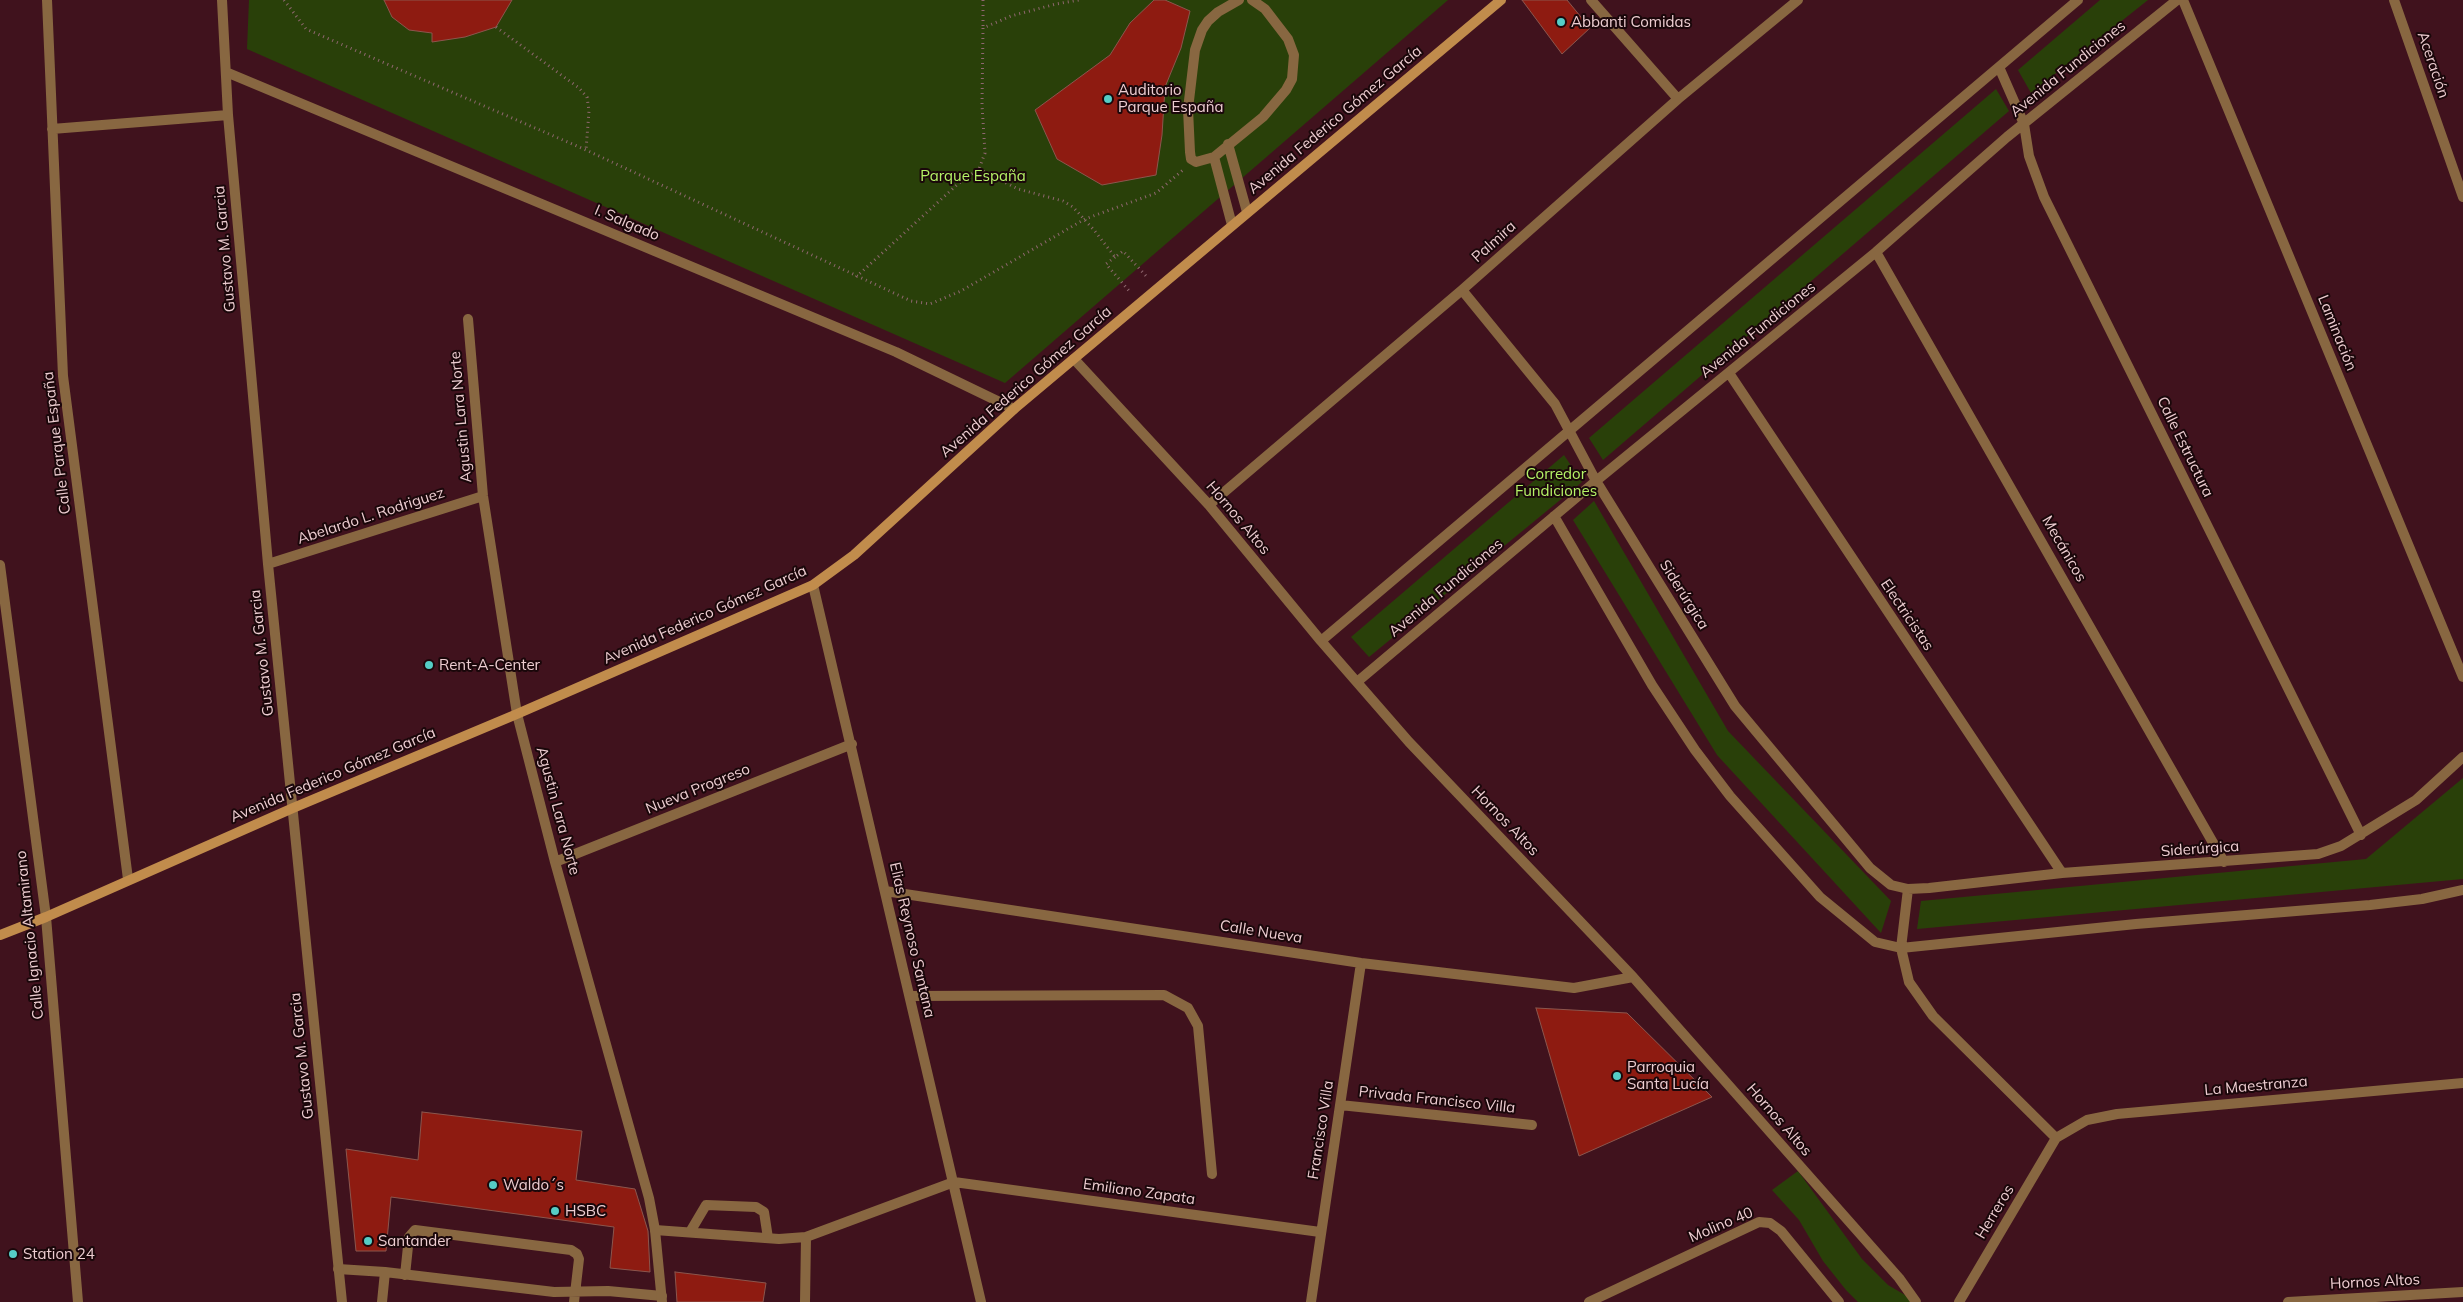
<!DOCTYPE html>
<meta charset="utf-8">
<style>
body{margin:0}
canvas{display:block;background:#40121d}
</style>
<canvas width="2463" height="1302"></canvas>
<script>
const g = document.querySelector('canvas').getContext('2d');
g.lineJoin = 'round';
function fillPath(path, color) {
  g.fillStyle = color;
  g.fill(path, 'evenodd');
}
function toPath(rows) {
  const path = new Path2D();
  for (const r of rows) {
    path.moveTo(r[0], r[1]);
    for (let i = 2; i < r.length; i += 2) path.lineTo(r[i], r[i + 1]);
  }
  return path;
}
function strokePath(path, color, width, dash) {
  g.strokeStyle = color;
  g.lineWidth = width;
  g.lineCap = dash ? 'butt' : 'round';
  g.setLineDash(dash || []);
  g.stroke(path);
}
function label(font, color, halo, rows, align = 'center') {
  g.font = font + ' Mulish,sans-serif';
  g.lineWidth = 4;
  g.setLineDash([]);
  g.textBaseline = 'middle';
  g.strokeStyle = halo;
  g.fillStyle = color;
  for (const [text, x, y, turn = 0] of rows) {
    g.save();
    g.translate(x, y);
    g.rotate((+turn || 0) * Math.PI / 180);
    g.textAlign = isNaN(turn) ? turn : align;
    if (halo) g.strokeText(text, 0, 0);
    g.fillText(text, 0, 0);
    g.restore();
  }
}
const green = toPath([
 [249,0,1448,0,1005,383,247,49],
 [2100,0,2148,0,2031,93,2018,70],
 [1996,89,2009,111,1603,460,1589,438],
 [1564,455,1582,482,1369,657,1351,637],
 [1594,501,1728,731,1891,901,1881,933,1717,755,1573,520],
 [2463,778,2463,879,1917,929,1921,901,2366,859],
 [1798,1171,1862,1259,1888,1285,1905,1295,1912,1302,1858,1302,1846,1290,1823,1261,1799,1220,1772,1190]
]);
const building = toPath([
 [384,0,512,0,496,27,465,37,432,42,432,33,409,30,392,17,384,0],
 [1154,0,1165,0,1190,11,1181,48,1165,87,1162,135,1156,175,1102,185,1057,159,1035,110,1110,55,1130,23,1154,0],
 [1522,0,1567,0,1590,28,1562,54,1522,0],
 [1536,1008,1627,1013,1712,1097,1579,1156,1536,1008],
 [422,1112,582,1131,576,1180,635,1189,648,1231,650,1272,610,1268,614,1227,391,1197,386,1251,356,1251,346,1149,418,1160,422,1112],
 [675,1272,766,1283,763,1302,677,1302,675,1272]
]);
const path = toPath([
 [284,0,306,29,586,150,911,301,930,304,961,291,1085,219,1156,193,1183,170],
 [983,0,983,28],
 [496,27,579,88,587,97,589,111,586,150],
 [979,169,1018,189,1063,201,1073,207,1094,230,1115,257,1123,251,1148,278],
 [1115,257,1106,264,1131,293],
 [856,277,959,183,979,169,985,153,982,105,983,28,1011,16,1056,4,1079,0]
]);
const lane = toPath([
 [1239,0,1218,12,1208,21,1202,30,1195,50,1188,109,1190,152,1191,159,1196,162,1214,157,1263,117,1286,90,1292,79,1294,55,1288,39,1265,9,1252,0],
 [1228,144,1247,212],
 [1214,157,1232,225],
 [910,996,1164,995,1188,1008,1198,1026,1212,1174],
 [655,1230,779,1239,806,1237,805,1302],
 [690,1232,706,1205,756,1207,764,1212,768,1238],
 [806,1237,954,1182],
 [338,1269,385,1272,554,1292,608,1291,662,1296],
 [405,1275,409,1237,415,1230,571,1250,577,1254,579,1259,574,1302],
 [382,1302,385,1272]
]);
const street = toPath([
 [47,0,63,376,128,879],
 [222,0,228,115,268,564,342,1302],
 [1591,0,1678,99],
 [2183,0,2463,677],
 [2394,0,2463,197],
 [1999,67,2024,124,2029,156,2044,197,2361,835],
 [226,72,896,352,1014,409],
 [52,129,228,115],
 [1876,252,2224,862],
 [1462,290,1555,404,1596,481,1735,706,1870,868,1891,885,1908,889,1929,888,2062,873,2318,854,2341,846,2416,800,2463,757],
 [468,319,483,496,517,714,555,862,649,1198,655,1230,662,1302],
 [1074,359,1209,505,1321,641,1409,742,1633,977,1899,1278,1916,1302],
 [1729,373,2062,873],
 [1209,505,1462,290,1678,99,1798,0],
 [1554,516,1652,685,1695,750,1730,796,1820,897,1875,942,1901,948,2136,924,2370,905,2422,899,2463,890],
 [268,564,483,496],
 [0,565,46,917,78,1302],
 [813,585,981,1302],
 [1321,641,2078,0],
 [1357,682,1596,481,1876,252,2007,137,2177,0],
 [555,862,852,744],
 [1908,889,1901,948,1909,982,1933,1016,2056,1138],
 [885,891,1361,963,1574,988,1633,977],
 [1340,1105,1532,1125],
 [954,1182,1320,1232],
 [1311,1302,1361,963],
 [1589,1302,1759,1222,1770,1223,1781,1231,1839,1302],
 [1959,1302,2056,1138,2087,1120,2117,1114,2463,1083],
 [2288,1302,2463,1292]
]);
const secondary = toPath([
 [0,935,46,917,293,808,517,714,813,585,854,555,1014,409,1501,0]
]);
const markers = [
 [1561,22,5,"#55cdc6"],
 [1108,99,5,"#55cdc6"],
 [429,665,5,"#55cdc6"],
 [1617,1076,5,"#55cdc6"],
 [493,1185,5,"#55cdc6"],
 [555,1211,5,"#55cdc6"],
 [368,1241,5,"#55cdc6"],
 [13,1254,5,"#55cdc6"]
];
const poiNames = [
 ["Abbanti Comidas",1571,22],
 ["Auditorio",1118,90],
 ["Parque España",1118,107],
 ["Rent-A-Center",439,665],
 ["Parroquia",1627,1067],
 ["Santa Lucía",1627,1084],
 ["Waldo´s",503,1185],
 ["HSBC",565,1211],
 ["Santander",378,1241],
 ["Station 24",23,1254]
];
const streetNames = [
 ["Aceración",2433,65,71],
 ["Avenida Fundiciones",2068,69,-39],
 ["Avenida Federico Gómez García",1335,120,-40],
 ["I. Salgado",627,223,23],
 ["Palmira",1494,242,-42],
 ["Gustavo M. Garcia",225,249,-95],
 ["Avenida Fundiciones",1758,330,-39],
 ["Laminación",2337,333,68],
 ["Avenida Federico Gómez García",1026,382,-41],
 ["Agustin Lara Norte",461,417,-95],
 ["Calle Parque España",57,443,-97],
 ["Calle Estructura",2185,447,64],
 ["Abelardo L. Rodriguez",371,516,-18],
 ["Hornos Altos",1238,518,50],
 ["Mecánicos",2064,549,60],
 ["Avenida Fundiciones",1446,588,-40],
 ["Siderúrgica",1684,595,58],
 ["Avenida Federico Gómez García",705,615,-24],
 ["Electricistas",1907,615,56],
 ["Gustavo M. Garcia",262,653,-96],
 ["Avenida Federico Gómez García",333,775,-23],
 ["Nueva Progreso",698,789,-22],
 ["Agustin Lara Norte",558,811,75],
 ["Hornos Altos",1505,821,46],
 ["Siderúrgica",2200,849,-4],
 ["Calle Nueva",1261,932,9],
 ["Calle Ignacio Altamirano",30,935,-96],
 ["Elias Reynoso Santana",912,940,77],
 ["Gustavo M. Garcia",302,1056,-96],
 ["La Maestranza",2256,1086,-5],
 ["Privada Francisco Villa",1437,1100,6],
 ["Hornos Altos",1779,1120,49],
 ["Francisco Villa",1321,1130,-81],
 ["Emiliano Zapata",1139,1192,8],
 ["Herreros",1995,1212,-59],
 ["Molino 40",1721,1225,-23],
 ["Hornos Altos",2375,1282,-3]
];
const parkNames = [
 ["Parque España",973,176],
 ["Corredor",1556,474],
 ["Fundiciones",1556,491]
];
fillPath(green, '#294009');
fillPath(building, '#8e1b11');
strokePath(building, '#8b564d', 1);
strokePath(path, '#8f676f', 3, [1, 4]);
strokePath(lane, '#886741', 10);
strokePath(street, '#886741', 10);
strokePath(secondary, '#c18c4c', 10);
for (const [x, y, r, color] of markers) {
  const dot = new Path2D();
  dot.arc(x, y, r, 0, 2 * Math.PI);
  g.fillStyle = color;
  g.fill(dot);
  strokePath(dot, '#1a070a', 2);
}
label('15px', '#edcdd1', '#1a070a', poiNames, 'left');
label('15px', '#edcdd1', '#1a070a', streetNames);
label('15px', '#b5f367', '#1a070a', parkNames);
</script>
